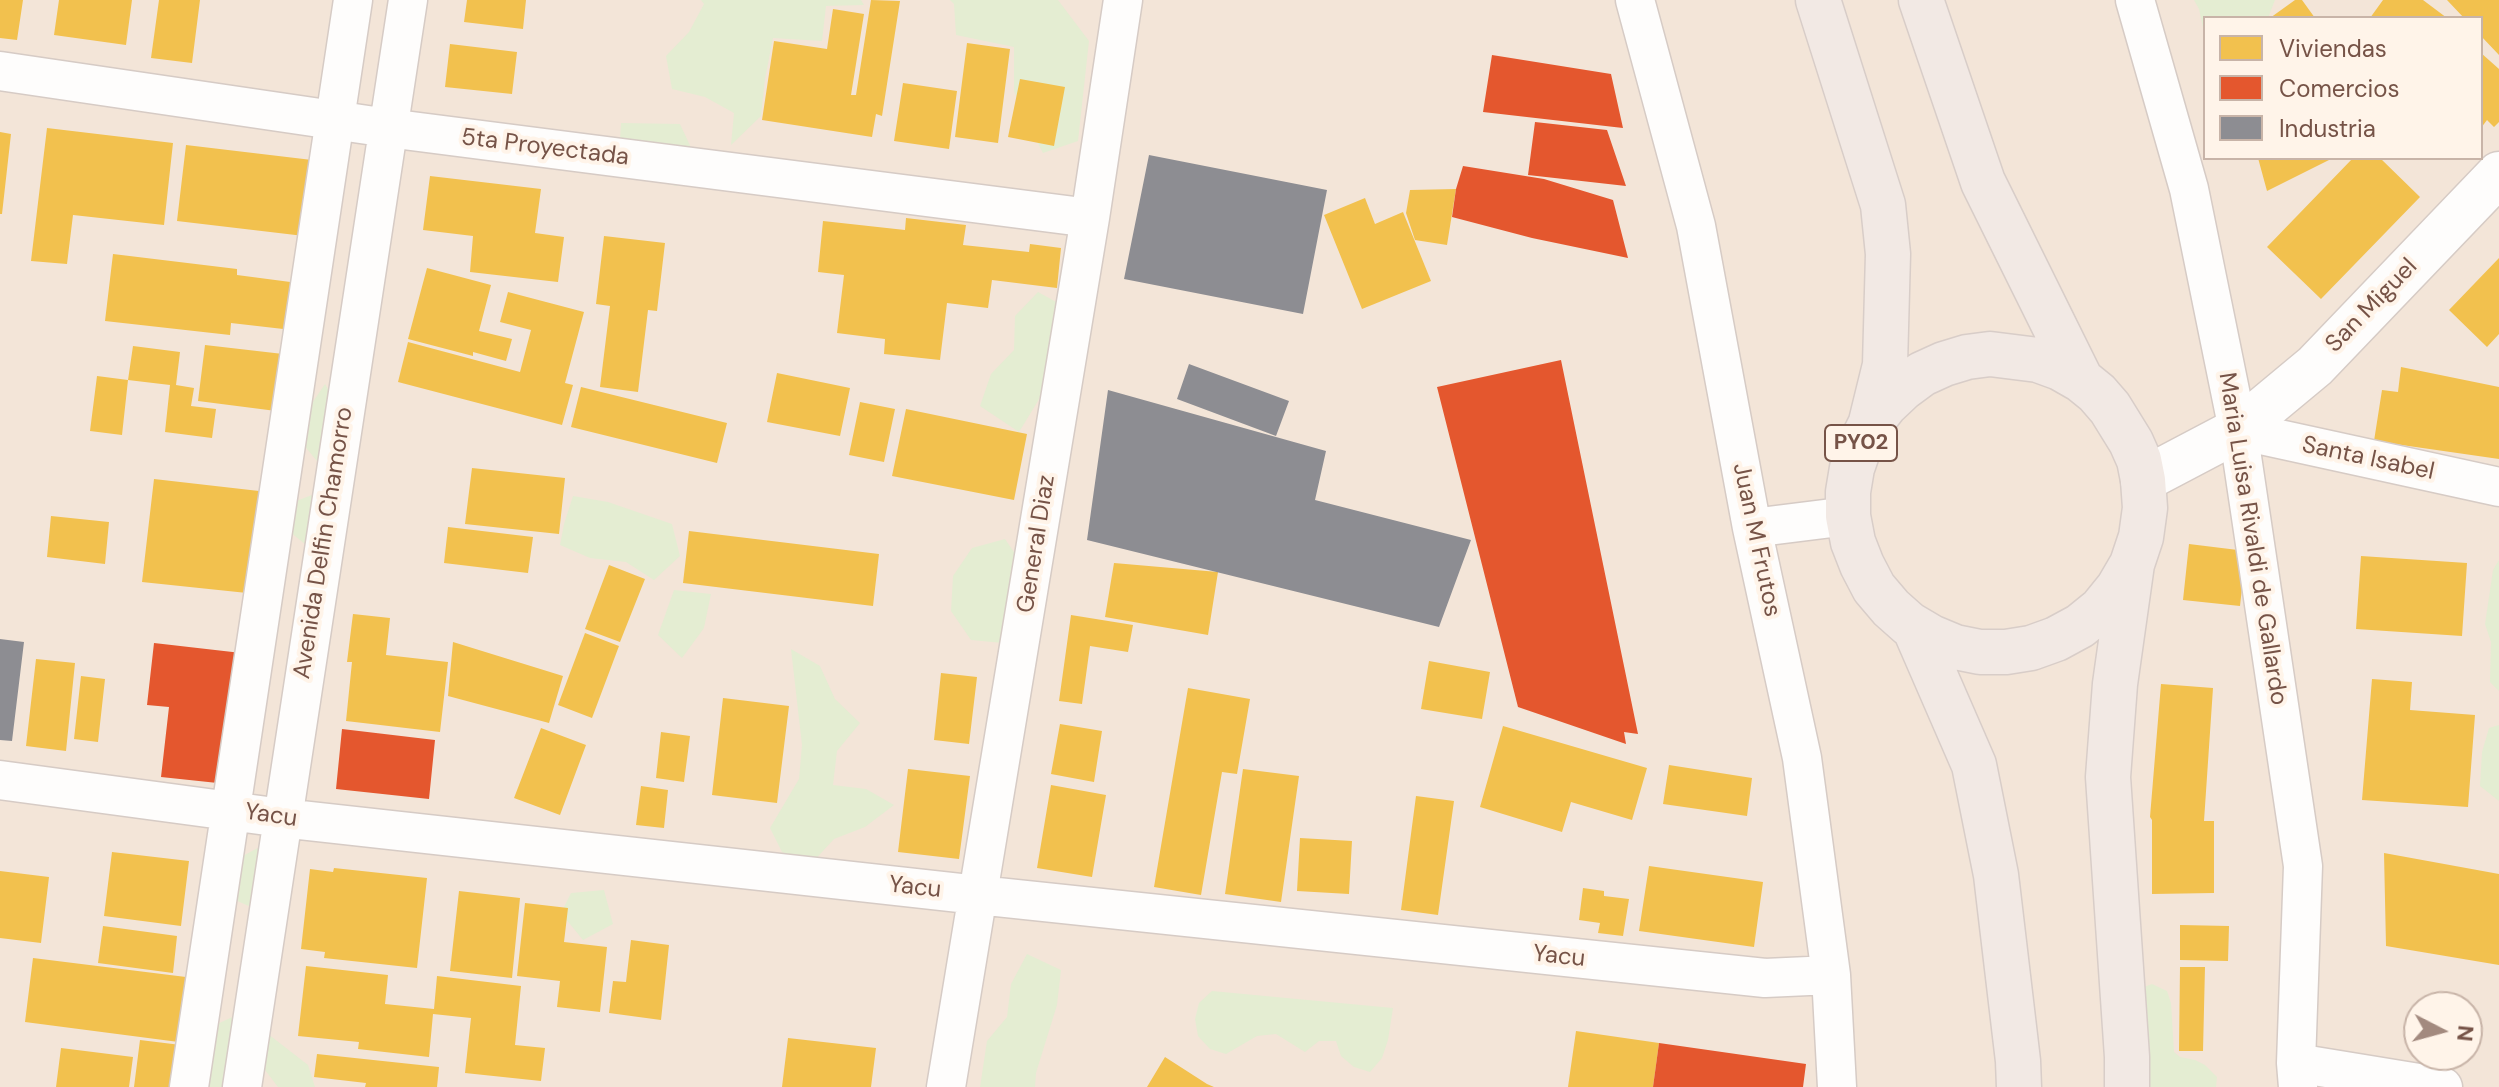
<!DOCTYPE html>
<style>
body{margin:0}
#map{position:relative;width:2499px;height:1087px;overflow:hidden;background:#f7f0e8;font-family:"DM Sans",sans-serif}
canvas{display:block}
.legend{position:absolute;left:2203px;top:16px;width:280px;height:144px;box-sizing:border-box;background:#fff4e9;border:2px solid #c8b4a8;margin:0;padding:10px 14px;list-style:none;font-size:24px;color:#765347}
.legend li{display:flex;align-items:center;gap:16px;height:40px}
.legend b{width:40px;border:2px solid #c8b4a8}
.north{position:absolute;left:2403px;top:991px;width:80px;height:80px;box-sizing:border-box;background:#fff4e9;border:2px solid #c8b4a8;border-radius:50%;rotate:96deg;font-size:22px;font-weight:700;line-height:32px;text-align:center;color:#765347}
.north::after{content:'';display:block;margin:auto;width:28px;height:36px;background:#a38a7f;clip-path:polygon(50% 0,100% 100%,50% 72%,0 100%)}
</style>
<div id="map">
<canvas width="2499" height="1087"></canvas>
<ul class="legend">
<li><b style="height:22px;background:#f2c14e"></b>Viviendas</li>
<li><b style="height:22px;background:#e4572e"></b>Comercios</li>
<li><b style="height:22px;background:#8d8d92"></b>Industria</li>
</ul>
<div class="north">N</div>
</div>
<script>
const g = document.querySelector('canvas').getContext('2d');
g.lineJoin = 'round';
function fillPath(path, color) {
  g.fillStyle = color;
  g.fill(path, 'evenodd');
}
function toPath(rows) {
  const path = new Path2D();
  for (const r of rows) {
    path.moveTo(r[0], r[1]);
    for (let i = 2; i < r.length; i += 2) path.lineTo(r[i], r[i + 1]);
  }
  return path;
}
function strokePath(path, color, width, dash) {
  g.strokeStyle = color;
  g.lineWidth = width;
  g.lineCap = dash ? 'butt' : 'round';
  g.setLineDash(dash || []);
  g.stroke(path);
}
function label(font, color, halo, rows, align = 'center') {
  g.font = font + ' "DM Sans",sans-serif';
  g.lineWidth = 8;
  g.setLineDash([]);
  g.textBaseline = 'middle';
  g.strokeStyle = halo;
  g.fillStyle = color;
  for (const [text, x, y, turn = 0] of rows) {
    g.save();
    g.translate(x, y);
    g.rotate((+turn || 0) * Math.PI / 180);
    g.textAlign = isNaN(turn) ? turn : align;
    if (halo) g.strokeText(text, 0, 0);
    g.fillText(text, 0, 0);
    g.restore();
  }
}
const residential = toPath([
 [0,0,2499,0,2499,1087,0,1087],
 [2205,18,2481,18,2481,158,2205,158],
 [2419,1007,2467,1007,2467,1055,2419,1055]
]);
const green = toPath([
 [701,0,861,0,864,5,826,6,822,41,773,38,765,79,761,116,731,145,734,113,705,97,672,89,666,56,689,32,704,4],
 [950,0,1058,0,1089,41,1078,141,1043,153,1027,122,1014,91,1014,47,956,35,954,4],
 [2194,0,2275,0,2268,18,2205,18,2205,37,2199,9],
 [621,123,680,124,694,154,677,186,645,179,619,156],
 [1038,292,1069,309,1060,349,1038,401,1019,432,980,406,991,374,1014,350,1015,316],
 [325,384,335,401,332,479,302,443,306,412],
 [317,493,310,548,290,532,286,505],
 [573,496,608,502,672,524,680,556,654,580,626,562,590,558,560,545,564,524],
 [1005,539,1038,587,1003,643,971,640,951,611,953,576,972,548],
 [2499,560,2499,691,2490,682,2491,642,2485,624,2493,570],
 [674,590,711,594,704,628,682,658,658,635],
 [791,649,820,666,835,699,860,723,837,751,833,785,866,789,894,805,865,827,834,839,810,865,782,852,770,828,799,779,802,745],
 [2499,725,2499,801,2480,786,2482,752,2489,728],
 [269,842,251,907,235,900,239,858],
 [604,890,613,924,583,940,561,913,571,893],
 [1027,954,1061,970,1057,1005,1036,1073,1035,1087,980,1087,987,1041,1007,1017,1011,984],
 [2152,984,2167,991,2171,1003,2174,1052,2180,1057,2195,1060,2205,1065,2217,1077,2216,1087,2147,1087,2150,1057,2142,1043,2136,990],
 [1212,991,1393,1008,1388,1040,1382,1058,1370,1072,1354,1067,1341,1056,1336,1041,1319,1041,1305,1052,1276,1034,1257,1036,1226,1054,1210,1049,1198,1036,1195,1019,1199,1003],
 [243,1012,240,1087,202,1087,213,1026],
 [268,1034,308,1065,315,1087,278,1087,265,1070]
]);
const homes = toPath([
 [0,0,23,0,17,40,0,38],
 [59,0,132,0,126,45,54,35],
 [159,0,200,0,192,63,151,58],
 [467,0,526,0,523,29,464,22],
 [871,0,900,1,882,116,876,114,872,137,762,120,774,41,827,49,833,9,864,14,851,95,856,95],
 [2295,0,2302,0,2315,18,2270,18],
 [2383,0,2423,0,2447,18,2370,18],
 [2447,0,2499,0,2499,55,2481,36,2481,18,2464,18],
 [967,43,1010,49,998,143,955,137],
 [450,44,517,52,512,94,445,87],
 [2481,53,2499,69,2499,122,2494,127,2487,120,2481,128],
 [1020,79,1065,87,1054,146,1008,137],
 [903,83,957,91,949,149,894,141],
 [47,128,173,143,164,225,73,215,67,264,31,261],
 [0,132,11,134,2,214,0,214],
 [186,145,312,160,304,236,177,221],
 [2258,158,2333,158,2267,191],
 [2353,158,2380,158,2420,197,2321,299,2267,247],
 [430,176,541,189,535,233,564,237,558,282,470,272,473,236,423,230],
 [1456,189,1447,245,1415,240,1406,213,1410,190],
 [1365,198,1375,224,1403,212,1431,281,1362,309,1324,215],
 [906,218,966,225,963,245,1029,252,1030,244,1061,248,1057,288,992,280,988,308,947,303,940,360,884,354,885,339,837,333,844,275,818,272,823,221,905,230],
 [604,236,665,243,657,311,648,310,638,392,600,387,610,306,596,304],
 [113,254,237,269,237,275,298,283,292,330,231,323,230,335,105,321],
 [2499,258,2499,334,2487,347,2449,310],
 [427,268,491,285,479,331,512,339,506,361,473,352,473,356,408,339],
 [508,292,584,312,565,383,573,385,562,425,398,382,408,342,520,372,531,330,500,322],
 [205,345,283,354,276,411,198,401],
 [133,346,180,352,176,385,194,388,191,406,216,409,212,438,165,432,170,385,128,380],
 [2401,367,2499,387,2499,459,2374,441,2382,390,2398,392],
 [777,373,850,388,840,436,767,422],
 [97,376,128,380,122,435,90,431],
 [581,387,727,423,717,463,571,427],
 [860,402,895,409,884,462,849,455],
 [906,409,1027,434,1014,500,892,476],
 [472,468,565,478,559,534,465,524],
 [154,479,259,491,247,593,142,582],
 [51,516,109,522,105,564,47,557],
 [448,527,533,537,528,573,444,563],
 [689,531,879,554,873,606,683,583],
 [2189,544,2246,551,2240,606,2183,600],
 [2361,556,2467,563,2462,636,2356,629],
 [1114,563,1218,572,1208,635,1105,617],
 [609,565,645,579,620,642,585,629],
 [353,614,390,618,386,655,448,662,440,732,346,721,352,662,347,662],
 [1071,615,1133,625,1128,652,1090,646,1082,704,1059,701],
 [585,633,619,646,592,718,558,705],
 [453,642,563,676,549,723,448,696],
 [36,659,75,663,66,751,26,746],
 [1429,661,1490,672,1482,719,1421,709],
 [941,673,977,677,969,744,934,740],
 [81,676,105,679,98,742,74,739],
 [2372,679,2412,682,2410,710,2475,715,2468,807,2362,800],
 [2161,684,2213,688,2204,821,2214,821,2214,893,2152,894,2152,820,2150,817],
 [1188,688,1250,699,1237,774,1222,772,1201,895,1154,887],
 [723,698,789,706,777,803,712,795],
 [1060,724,1102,731,1094,782,1051,774],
 [1503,726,1647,768,1632,820,1571,802,1562,832,1480,807],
 [541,728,586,745,560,815,514,798],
 [661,732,690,736,684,782,656,778],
 [1669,765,1752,778,1747,816,1663,804],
 [908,769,970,776,959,859,898,852],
 [1243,769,1299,776,1281,902,1225,894],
 [1051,785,1106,795,1092,877,1037,868],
 [641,786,668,790,664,828,636,825],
 [1416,796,1454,801,1438,915,1401,910],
 [1300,838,1352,841,1349,894,1297,891],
 [112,852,189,861,181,926,104,916],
 [2384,853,2499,874,2499,965,2386,946],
 [1649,866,1763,882,1754,947,1639,931],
 [334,868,427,878,417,968,324,958,325,952,301,949,310,869,333,872],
 [0,871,49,877,41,943,0,938],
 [1583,888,1604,891,1604,896,1629,899,1623,936,1598,933,1600,923,1579,920],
 [459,891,520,898,512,978,450,971],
 [525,903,568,908,564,942,607,947,600,1012,557,1007,560,981,517,976],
 [2180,925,2229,926,2228,961,2180,960],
 [103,926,177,936,173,973,98,963],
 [631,940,669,945,661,1020,609,1013,613,981,626,982],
 [33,958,202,979,194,1044,25,1022],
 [306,966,388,975,385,1004,434,1009,437,976,521,986,515,1045,545,1048,541,1081,465,1073,471,1018,433,1014,429,1057,358,1049,359,1042,298,1036],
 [2180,967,2205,967,2203,1051,2179,1051],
 [1576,1031,1659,1043,1653,1087,1568,1087],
 [788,1038,876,1048,871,1087,782,1087],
 [140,1040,189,1046,184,1087,134,1087],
 [61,1048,133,1057,129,1087,56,1087],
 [317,1054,439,1067,437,1087,365,1087,366,1083,314,1077],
 [1165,1057,1207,1084,1214,1087,1147,1087]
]);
const shops = toPath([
 [1492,55,1611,74,1623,128,1483,112],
 [1535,122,1607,130,1626,186,1528,175],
 [1463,166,1544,179,1613,200,1628,258,1532,238,1452,217,1456,189],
 [1561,360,1638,734,1624,732,1626,744,1518,707,1437,387],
 [154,643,250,654,227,784,161,777,169,707,147,705],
 [342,729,435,740,429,799,336,789],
 [1659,1043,1806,1064,1803,1087,1653,1087]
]);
const industry = toPath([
 [1149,155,1327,190,1303,314,1124,279],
 [1189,364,1289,401,1276,436,1177,399],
 [1108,390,1326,451,1315,500,1471,540,1439,627,1087,540],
 [0,639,24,642,12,741,0,740]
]);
const minor = toPath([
 [1635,0,1696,226,1752,528,1802,758,1831,975,1837,1087],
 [2135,0,2189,189,2238,430,2303,866,2296,1063,2298,1087],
 [0,71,388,128,1090,218],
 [2238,430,2499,487],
 [1752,528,1848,516],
 [0,780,282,818,978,895,1765,978,1831,975],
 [2296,1063,2443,1087],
 [189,1087,353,0],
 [242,1087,408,0],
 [946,1087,1090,218,1123,0]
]);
const tertiary = toPath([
 [2143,480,2238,430,2315,366,2499,174]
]);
const trunk = toPath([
 [1818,0,1883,205,1888,254,1885,365,1871,422],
 [1921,0,1983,182,2081,380],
 [1914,627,1974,765,1996,875,2018,1061,2019,1087],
 [2127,1087,2127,1057,2108,777,2115,684,2132,564,2141,537,2145,508,2143,480,2139,460,2131,442,2110,408,2097,393,2081,380,2060,368,2038,360,1990,354,1967,357,1944,364,1922,374,1903,388,1885,405,1871,423,1860,445,1852,468,1848,492,1848,516,1853,542,1862,565,1874,588,1891,608,1909,624,1931,637,1955,647,1980,652,2006,652,2031,648,2056,639,2080,626,2101,609,2118,588,2132,564]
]);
const shields = [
 [1861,443,72]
];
const shieldNames = [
 ["PY02",1861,443]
];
const streetNames = [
 ["5ta Proyectada",545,148,7],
 ["San Miguel",2372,306,-46],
 ["Santa Isabel",2368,459,12],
 ["Maria Luisa Rivaldi de Gallardo",2252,539,81],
 ["Juan M Frutos",1756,540,78],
 ["Avenida Delfin Chamorro",324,543,-81],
 ["General Diaz",1037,544,-81],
 ["Yacu",271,816,8],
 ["Yacu",915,888,6],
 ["Yacu",1559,957,6]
];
fillPath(residential, '#f3e5d8');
fillPath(green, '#e4edd2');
fillPath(homes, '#f2c14e');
fillPath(shops, '#e4572e');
fillPath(industry, '#8d8d92');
strokePath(minor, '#d6cbc5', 41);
strokePath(tertiary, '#d6cbc5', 47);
strokePath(trunk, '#d8cdc8', 47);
strokePath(minor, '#fefdfc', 38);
strokePath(tertiary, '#fefdfc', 44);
strokePath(trunk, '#f2e9e4', 44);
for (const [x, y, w] of shields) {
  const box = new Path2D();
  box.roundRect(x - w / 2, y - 18, w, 36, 6);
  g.fillStyle = '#fff4e9';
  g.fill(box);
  strokePath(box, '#765347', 2);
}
label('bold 22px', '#765347', null, shieldNames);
label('24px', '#765347', '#fff4e9', streetNames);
</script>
